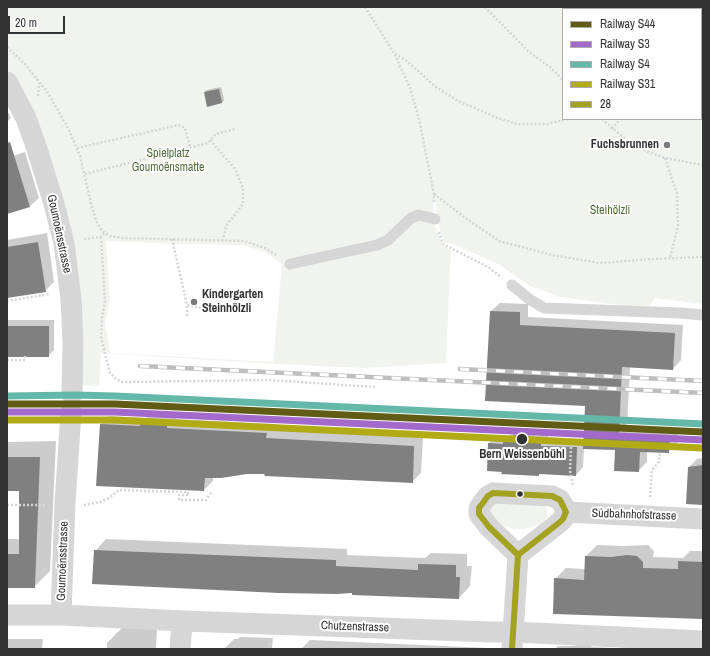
<!DOCTYPE html>
<meta charset="utf-8">
<style>
body{margin:0}
#map{position:relative;width:710px;height:656px;overflow:hidden;background:#fff;font-family:"Archivo Narrow",sans-serif}
canvas{display:block}
.frame{position:absolute;inset:0;border:8px solid #323232;pointer-events:none}
.legend{position:absolute;left:562px;top:8px;width:140px;height:112px;box-sizing:border-box;background:#fff;border:1px solid #adadad;margin:0;padding:5px 7px;list-style:none;font-size:12px;color:#323232}
.legend li{display:flex;align-items:center;gap:8px;height:20px}
.legend b{width:20px;border:1px solid #adadad}
.scale{position:absolute;left:8px;top:16px;width:57px;height:18px;box-sizing:border-box;border:2px solid #323232;border-top:0;padding-left:5px;font-size:12px;line-height:14px;white-space:nowrap;color:#323232;-webkit-text-stroke:3px #fff;paint-order:stroke}
</style>
<div id="map">
<canvas width="710" height="656"></canvas>
<div class="frame"></div>
<ul class="legend">
<li><b style="height:5px;background:#605b15"></b>Railway S44</li>
<li><b style="height:5px;background:#a369cb"></b>Railway S3</li>
<li><b style="height:5px;background:#63b8a8"></b>Railway S4</li>
<li><b style="height:5px;background:#b1ab16"></b>Railway S31</li>
<li><b style="height:5px;background:#a4a221"></b>28</li>
</ul>
<div class="scale">20 m</div>
</div>
<script>
const g = document.querySelector('canvas').getContext('2d');
g.lineJoin = 'round';
function fillPath(path, color) {
  g.fillStyle = color;
  g.fill(path, 'evenodd');
}
function toPath(rows) {
  const path = new Path2D();
  for (const r of rows) {
    path.moveTo(r[0], r[1]);
    for (let i = 2; i < r.length; i += 2) path.lineTo(r[i], r[i + 1]);
  }
  return path;
}
function strokePath(path, color, width, dash) {
  g.strokeStyle = color;
  g.lineWidth = width;
  g.lineCap = dash ? 'butt' : 'round';
  g.setLineDash(dash || []);
  g.stroke(path);
}
function label(font, color, halo, rows, align = 'center') {
  g.font = font + ' "Archivo Narrow",sans-serif';
  g.lineWidth = 4;
  g.setLineDash([]);
  g.textBaseline = 'middle';
  g.strokeStyle = halo;
  g.fillStyle = color;
  for (const [text, x, y, turn = 0] of rows) {
    g.save();
    g.translate(x, y);
    g.rotate((+turn || 0) * Math.PI / 180);
    g.textAlign = isNaN(turn) ? turn : align;
    if (halo) g.strokeText(text, 0, 0);
    g.fillText(text, 0, 0);
    g.restore();
  }
}
const green = toPath([
 [7,7,703,7,703,304,655,298,650,305,642,308,561,297,530,286,500,265,451,243,444,243,437,219,436,202,433,202,434,223,439,236,443,245,451,250,446,363,365,368,276,364,101,353,99,386,80,385,79,307,7,80],
 [563,9,701,9,701,119,563,119],
 [106,241,181,244,243,245,265,252,282,264,273,362,110,353,105,323,110,299],
 [498,500,545,505,547,509,547,517,541,524,524,529,515,529,499,525,490,515,490,508]
]);
const shadow = toPath([
 [221,87,224,100,222,103,205,92,207,90],
 [7,110,11,118,7,122],
 [25,152,39,198,30,206,7,213,7,158],
 [47,233,54,282,45,291,7,297,7,240],
 [500,303,528,304,528,317,683,325,681,360,673,369,630,367,627,427,678,429,677,443,668,452,647,451,647,462,638,471,616,449,584,448,583,467,576,475,540,473,538,475,503,471,489,443,497,436,509,436,512,434,516,434,522,428,537,429,536,436,548,436,548,438,584,440,586,405,491,311],
 [7,320,54,320,54,350,48,356,7,356],
 [150,414,162,414,176,416,176,419,275,424,275,430,423,438,421,473,412,482,265,473,247,473,213,477,213,481,204,490,101,425,109,416,146,418],
 [56,441,50,571,34,587,7,588,7,539,20,539,20,490,7,490,7,442],
 [703,458,703,504,689,467,697,459],
 [106,539,347,549,347,555,369,556,425,558,431,553,467,554,467,566,472,566,470,586,459,598,353,591,95,551],
 [597,545,622,546,648,545,654,551,653,557,683,558,690,551,703,551,703,619,555,579,566,568,585,569,586,556],
 [123,627,157,629,156,649,107,649,107,643],
 [240,637,273,638,272,648,290,649,224,649,234,639,238,639],
 [7,639,43,639,42,649,7,649],
 [310,640,488,648,488,649,301,649],
 [577,645,592,645,591,647,638,649,640,648,678,649,555,649,558,646,576,646]
]);
const building = toPath([
 [219,89,222,103,207,107,204,92],
 [10,142,30,207,7,214,7,143],
 [38,242,46,292,7,298,7,247],
 [490,311,520,312,520,325,675,333,673,370,622,367,619,435,670,438,669,453,640,452,639,472,614,471,615,450,583,449,585,406,485,401],
 [7,326,49,326,49,357,7,357],
 [152,422,167,425,167,428,267,433,266,438,414,446,413,483,265,476,264,474,247,474,221,478,205,478,204,491,96,486,100,424,140,426,140,423],
 [514,435,530,436,529,443,541,443,541,446,577,447,576,476,539,474,539,476,501,474,502,472,487,471,488,443,503,444,503,441,513,442],
 [7,457,40,457,35,588,7,588,7,554,19,554,19,491,7,491],
 [703,465,703,505,686,504,688,467],
 [94,550,336,560,336,566,357,567,418,570,418,564,456,565,456,577,460,577,459,599,352,595,352,593,337,594,279,593,92,584],
 [627,555,637,556,643,562,643,568,678,569,678,561,703,562,703,619,553,614,554,578,584,580,585,556,611,557]
]);
const path = toPath([
 [365,7,394,53,410,88,419,119,434,194,434,204],
 [485,7,529,52,550,67,563,80],
 [669,9,670,7],
 [7,47,25,64,48,93,69,130,80,156,92,208,97,222,102,231,110,236,122,238,244,241,265,248,278,256],
 [395,54,407,61,436,87,458,101,498,118,517,124,547,124,568,119],
 [38,96,39,83],
 [602,119,629,142,648,152,665,158,703,165],
 [612,129,620,119],
 [210,140,235,169,243,188,243,204,226,226,223,240],
 [77,148,179,125,185,128,190,148],
 [665,158,677,194,678,226,670,258],
 [85,174,208,143,216,134,235,129],
 [434,194,467,219,499,241,552,255,600,263,653,259,703,257],
 [439,232,443,244,488,267,501,277],
 [101,237,105,302,102,317,101,338,110,373,116,379,123,382,269,380,375,387],
 [84,239,101,237,105,233],
 [172,239,187,305,215,311],
 [7,301,50,294],
 [187,316,187,305],
 [7,360,25,360,25,354],
 [571,447,570,471,573,485],
 [188,495,179,495,179,500,206,500,212,491],
 [650,497,652,470,659,462,660,453],
 [7,505,46,505],
 [84,505,100,502,109,498,119,490,188,492,188,495],
 [269,649,270,643]
]);
const service = toPath([
 [290,264,377,245,388,240,411,218,419,215,435,219],
 [512,285,529,299,544,308,680,313,703,315]
]);
const minor = toPath([
 [7,82,26,118,37,149,54,204,64,243,71,299,72,319,73,344,72,394],
 [493,493,552,496,560,500,565,508,566,512,563,519,560,522,518,555,489,527,479,514,479,508,483,502,488,496,493,493],
 [566,512,703,519],
 [7,615,61,615,184,621,492,632,513,632,703,641],
 [61,615,65,503,71,412],
 [180,649,181,635,184,621],
 [512,649,518,555]
]);
const rail = toPath([
 [140,366,703,393],
 [460,369,703,381]
]);
const bus1 = toPath([
 [493,493,552,496,560,500,566,512,563,519,560,522,518,555,489,527,479,514,479,508,488,496,493,493],
 [512,649,518,555]
]);
const rail1 = toPath([
 [7,404,115,404,703,432]
]);
const rail2 = toPath([
 [7,412,115,412,703,440]
]);
const rail3 = toPath([
 [7,396,75,395,115,396,703,424]
]);
const rail4 = toPath([
 [7,420,114,420,702,448]
]);
const markers = [
 [667,145,4,"#7a7a7a"],
 [194,302,4,"#7a7a7a"],
 [522,439,6,"#323232"],
 [520,494,3.5,"#323232"]
];
const poiNames = [
 ["Fuchsbrunnen",659,145],
 ["Kindergarten",202,295,"left"],
 ["Steinhölzli",202,309,"left"]
];
const parkNames = [
 ["Spielplatz",168,154],
 ["Goumoënsmatte",168,168],
 ["Steihölzli",610,211]
];
const streetNames = [
 ["Goumoënsstrasse",59,234,78],
 ["Südbahnhofstrasse",634,515,2],
 ["Goumoënsstrasse",63,561,-88],
 ["Chutzenstrasse",355,627,2]
];
const stopNames = [
 ["Bern Weissenbühl",522,455]
];
fillPath(green, '#f1f4ed');
fillPath(shadow, '#0003');
fillPath(building, '#808080');
strokePath(path, '#d5d5d5', 2.5, [2, 2]);
strokePath(service, '#d6d6d6', 11);
strokePath(minor, '#d6d6d6', 21);
strokePath(rail, '#bebebe', 4.5);
strokePath(rail, '#fff', 3, [9]);
strokePath(bus1, '#a4a221', 6);
strokePath(rail1, '#605b15', 7);
strokePath(rail2, '#a369cb', 7);
strokePath(rail3, '#63b8a8', 7);
strokePath(rail4, '#b1ab16', 7);
for (const [x, y, r, color] of markers) {
  const dot = new Path2D();
  dot.arc(x, y, r, 0, 2 * Math.PI);
  g.fillStyle = color;
  g.fill(dot);
  strokePath(dot, '#fff', 1.5);
}
label('bold 12px', '#323232', '#fff', poiNames, 'right');
label('12px', '#546f3e', '#fff', parkNames);
label('12px', '#323232', '#fff', streetNames);
label('bold 12px', '#323232', '#fff', stopNames);
</script>
